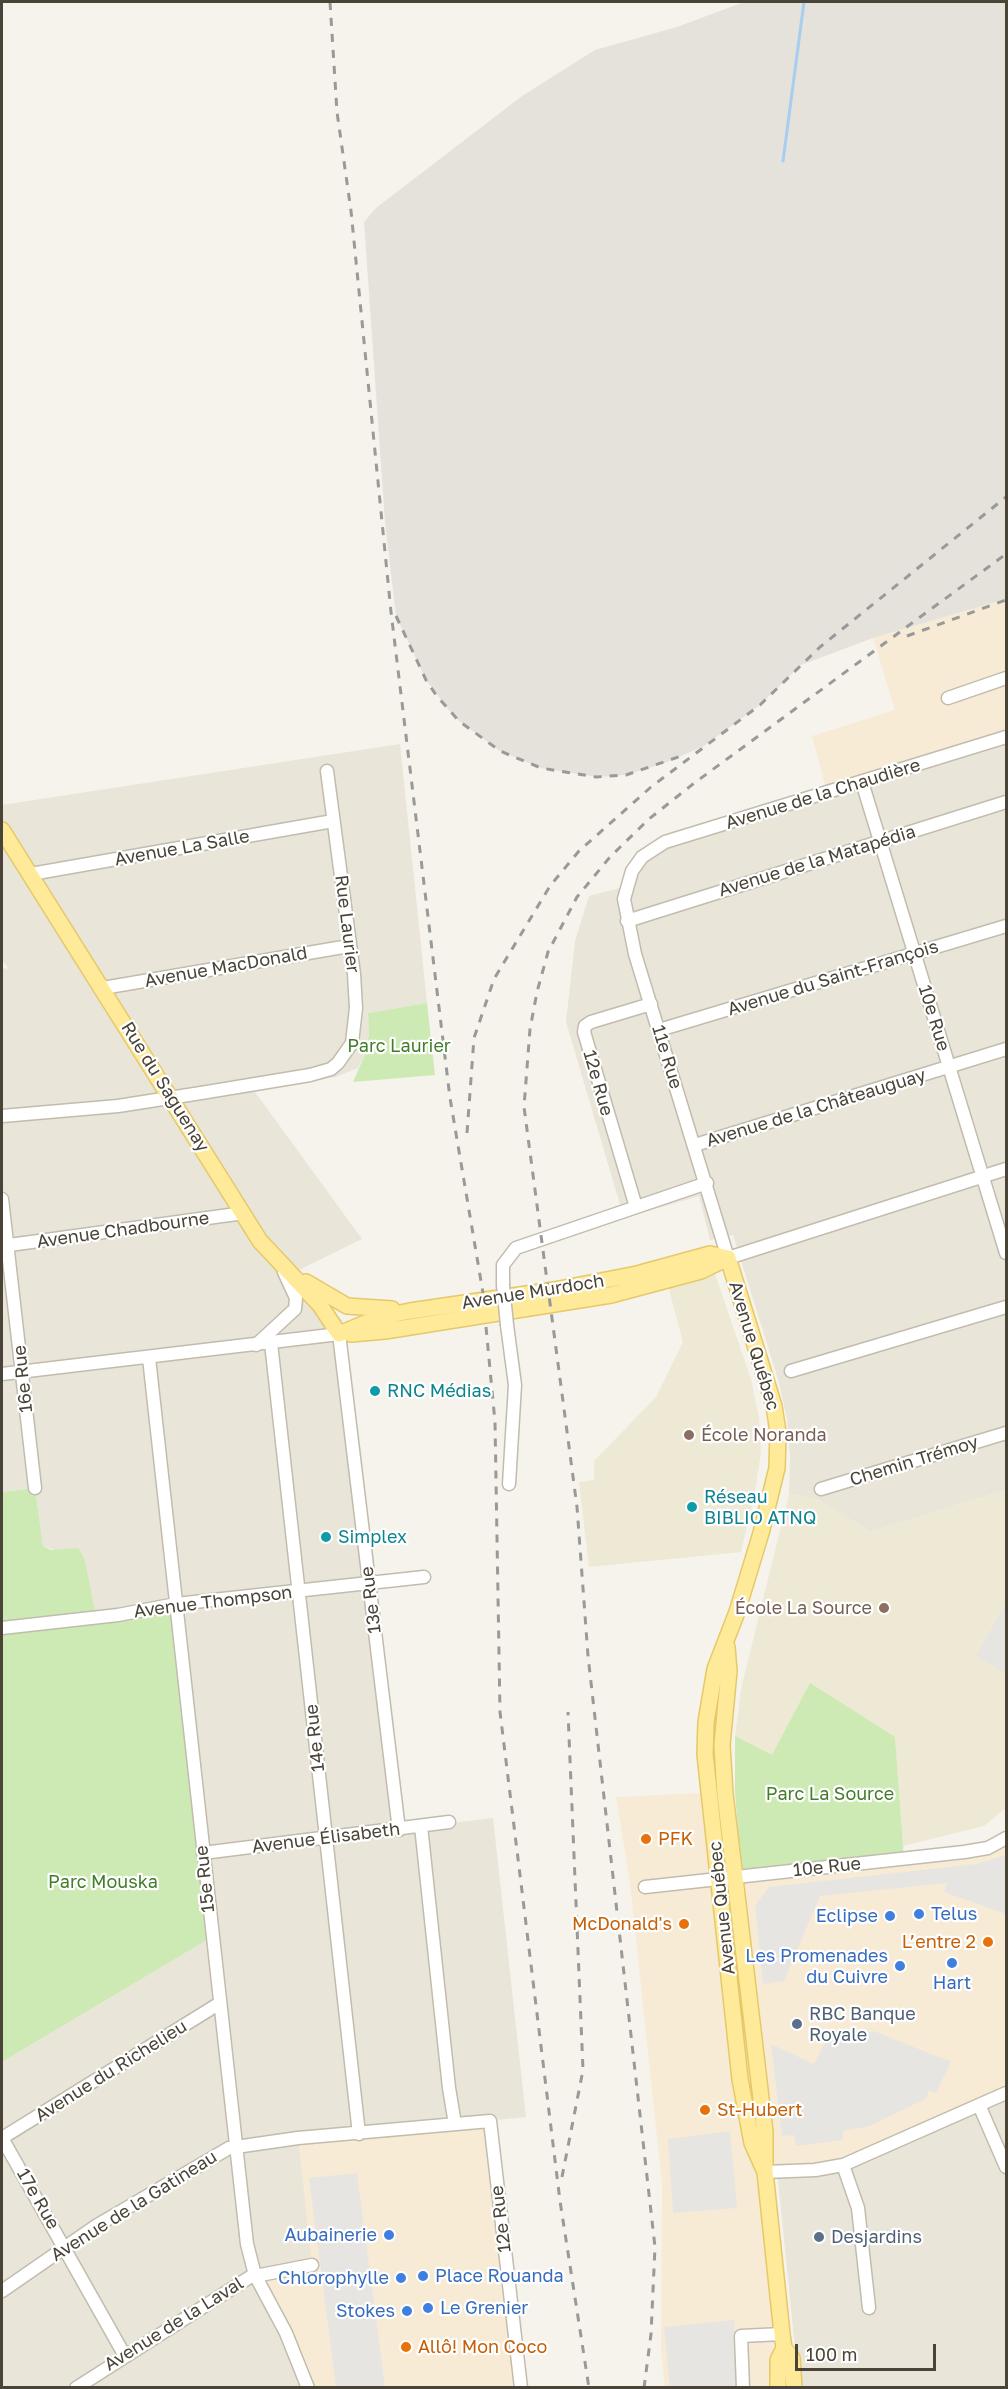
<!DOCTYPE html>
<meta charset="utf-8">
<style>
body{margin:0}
#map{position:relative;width:1008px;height:2389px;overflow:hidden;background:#f5f3eb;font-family:"Golos Text",sans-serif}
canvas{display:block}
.frame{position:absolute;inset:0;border:3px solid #4a4438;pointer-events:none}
.scale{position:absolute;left:795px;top:2344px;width:141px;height:27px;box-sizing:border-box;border:3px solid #4a4438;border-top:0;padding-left:8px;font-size:18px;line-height:21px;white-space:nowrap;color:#4a4438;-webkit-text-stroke:4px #fff;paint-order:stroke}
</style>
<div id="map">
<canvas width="1008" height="2389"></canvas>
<div class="frame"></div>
<div class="scale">100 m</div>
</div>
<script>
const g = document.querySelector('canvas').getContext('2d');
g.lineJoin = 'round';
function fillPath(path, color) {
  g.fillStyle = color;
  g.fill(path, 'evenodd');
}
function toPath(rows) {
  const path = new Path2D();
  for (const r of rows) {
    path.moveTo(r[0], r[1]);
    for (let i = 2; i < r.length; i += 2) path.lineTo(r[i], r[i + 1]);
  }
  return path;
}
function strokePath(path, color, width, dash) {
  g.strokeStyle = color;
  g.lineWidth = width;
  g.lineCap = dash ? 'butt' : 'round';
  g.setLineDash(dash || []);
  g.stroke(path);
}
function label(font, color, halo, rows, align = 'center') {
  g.font = font + ' "Golos Text",sans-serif';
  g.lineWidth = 4.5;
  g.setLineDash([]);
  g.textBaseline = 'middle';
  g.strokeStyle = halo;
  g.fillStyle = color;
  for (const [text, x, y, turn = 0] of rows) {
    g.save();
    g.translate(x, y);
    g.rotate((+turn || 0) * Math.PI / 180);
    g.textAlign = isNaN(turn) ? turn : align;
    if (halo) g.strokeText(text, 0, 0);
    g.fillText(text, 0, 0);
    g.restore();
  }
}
const residential = toPath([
 [1006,737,1006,1490,870,1532,819,1500,789,1494,790,1457,787,1419,778,1379,733,1235,710,1240,699,1196,624,1218,566,1022,575,941,589,896,628,886,632,871,665,842],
 [400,744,427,1003,368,1013,369,1034,366,1052,358,1068,336,1077,255,1092,362,1239,297,1271,342,1320,403,1829,493,1818,526,2117,359,2134,312,2265,308,2387,2,2387,2,2062,212,1937,96,1616,85,1560,43,1546,35,1488,2,1492,2,968,9,969,2,960,2,805],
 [1006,2093,1006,2387,799,2387,777,2171]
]);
const commercial = toPath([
 [1006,599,1006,737,827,793,812,736,895,710,873,638],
 [701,1793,714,1885,976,1856,1000,1850,1006,1846,1006,2093,843,2165,765,2172,775,2324,770,2387,665,2387,661,2351,662,2184,630,1883,616,1797],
 [490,2121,521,2387,308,2387,261,2273,312,2265,298,2138]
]);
const industrial = toPath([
 [744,2,1006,2,1006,599,873,638,801,665,760,705,704,746,665,763,626,775,597,777,541,768,500,751,459,721,447,708,426,680,396,616,385,522,364,222,376,208,522,96,595,50,677,27]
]);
const education = toPath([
 [714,1271,751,1379,759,1418,761,1452,755,1492,741,1552,589,1567,579,1482,594,1480,594,1461,656,1397,683,1342,668,1286],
 [1006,1490,1006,1808,984,1826,903,1846,895,1738,811,1684,772,1756,735,1736,741,1689,789,1494,819,1500,870,1532]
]);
const green = toPath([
 [427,1003,435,1075,353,1082,366,1052,369,1034,368,1013],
 [35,1488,43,1546,51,1550,78,1548,85,1560,96,1616,176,1604,212,1937,2,2062,2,1492],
 [810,1683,895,1737,904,1859,741,1869,735,1792,735,1736,772,1755]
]);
const parking = toPath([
 [1006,1603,1006,1673,976,1656],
 [1006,1855,1006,1914,944,1892,947,1883,820,1896,784,1981,763,1984,755,1906,769,1887,976,1864],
 [874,2031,951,2062,936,2093,928,2091,927,2098,870,2126,843,2131,843,2140,796,2146,794,2135,782,2136,771,2044,814,2064,825,2043],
 [730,2131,737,2208,673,2213,668,2139],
 [357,2173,385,2387,336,2387,309,2178],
 [734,2320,738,2387,670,2387,664,2327]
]);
const stream = toPath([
 [783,161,804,2]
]);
const minor = toPath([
 [948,698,1006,678],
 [1006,737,665,842,642,857,632,871,624,899,635,954,728,1258,1006,1169],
 [862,782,1006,1253],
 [31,874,333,821],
 [627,921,1006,802],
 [103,988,349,946],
 [659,1030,1006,926],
 [2,1116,118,1106,201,1093,310,1075,331,1069,338,1063,352,1043,356,1008,354,974,327,771],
 [695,1145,1006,1049],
 [2,1199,35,1488],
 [636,1207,584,1032,585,1026,591,1022,651,1004],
 [2,1246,244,1213],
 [503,1285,503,1265,516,1248,707,1183],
 [507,1325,515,1385,509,1484],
 [271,1343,359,2134],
 [256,1345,295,1309,296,1298,284,1272],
 [149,1358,247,2244,255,2275,286,2333,308,2388],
 [791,1371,1006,1307],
 [2,1374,339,1334,399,1830],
 [821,1489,1006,1433],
 [2,1628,118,1615,176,1604,424,1577],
 [421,1826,449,2088,455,2124],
 [203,1853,449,1822],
 [645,1887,964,1852,988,1848,1006,1838],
 [979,2105,1006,2167],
 [2,2138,220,2003],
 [2,2138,125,2356],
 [843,2165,858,2208,869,2308],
 [765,2172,815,2170,843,2165,1006,2093],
 [2,2291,96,2226,229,2148,298,2138,490,2121,521,2388],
 [76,2388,250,2277,312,2265],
 [743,2388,741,2336,782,2334]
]);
const major = toPath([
 [2,830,260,1241,320,1305,339,1334],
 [728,1258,774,1406,778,1432,777,1468,761,1533,737,1612,715,1669,706,1722,705,1754,740,2079,752,2143,765,2172],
 [306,1282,347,1306,392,1309],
 [339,1334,380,1317,410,1311,554,1290,637,1274,710,1254,728,1258],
 [351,1334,385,1331,611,1295,701,1271,728,1258],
 [727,1647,729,1671,722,1745,725,1794,765,2132,765,2172,782,2334,784,2348,792,2358,794,2388],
 [778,2388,778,2360,784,2348]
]);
const rail = toPath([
 [330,2,337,112,351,211,391,612,450,1098,483,1293],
 [396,616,426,680,436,695,459,721,500,751,541,768,596,777,626,775,684,755],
 [907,636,1006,600],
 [467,1133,474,1038,494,979,550,886,579,851,651,787,760,705,820,647,1006,497],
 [486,1327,495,1422,500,1712,560,2201,589,2388],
 [562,2177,583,2070,568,1712],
 [644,2388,651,2334,655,2247,588,1656,577,1507,524,1107,530,1029,537,992,548,952,577,897,610,857,649,819,693,784,1006,554]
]);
const minorBridge = toPath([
 [503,1285,507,1325]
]);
const markers = [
 [375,1391,6,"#0f9aa8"],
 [689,1435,6,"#8d6e63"],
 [692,1507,6,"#0f9aa8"],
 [326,1537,6,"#0f9aa8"],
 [884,1608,6,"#8d6e63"],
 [646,1839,6,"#e8710a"],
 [919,1914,6,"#3f7fe0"],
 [890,1916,6,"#3f7fe0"],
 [684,1924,6,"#e8710a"],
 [988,1942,6,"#e8710a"],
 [952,1963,6,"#3f7fe0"],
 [900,1966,6,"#3f7fe0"],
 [797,2024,6,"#5c6f8a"],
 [705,2110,6,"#e8710a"],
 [389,2235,6,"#3f7fe0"],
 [819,2237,6,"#5c6f8a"],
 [423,2276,6,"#3f7fe0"],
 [401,2278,6,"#3f7fe0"],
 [428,2308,6,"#3f7fe0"],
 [407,2311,6,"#3f7fe0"],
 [406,2347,6,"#e8710a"]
];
const streetNames = [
 ["Avenue de la Chaudière",823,794,-17],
 ["Avenue La Salle",182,848,-10],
 ["Avenue de la Matapédia",817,861,-17],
 ["Rue Laurier",347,924,83],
 ["Avenue MacDonald",226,967,-10],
 ["Avenue du Saint-François",833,978,-17],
 ["10e Rue",934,1018,73],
 ["11e Rue",667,1057,73],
 ["12e Rue",598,1083,74],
 ["Rue du Saguenay",165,1087,58],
 ["Avenue de la Châteauguay",816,1108,-17],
 ["Avenue Chadbourne",123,1230,-8],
 ["Avenue Murdoch",533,1292,-9],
 ["Avenue Québec",754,1346,73],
 ["16e Rue",23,1379,-96],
 ["Chemin Trémoy",914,1461,-17],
 ["13e Rue",371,1600,-97],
 ["Avenue Thompson",213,1602,-7],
 ["14e Rue",315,1738,-96],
 ["Avenue Élisabeth",326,1838,-7],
 ["10e Rue",827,1867,-6],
 ["15e Rue",205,1879,-96],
 ["Avenue Québec",722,1908,-96],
 ["Avenue du Richelieu",111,2071,-32],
 ["17e Rue",38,2199,60],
 ["Avenue de la Gatineau",134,2206,-32],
 ["12e Rue",501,2219,-97],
 ["Avenue de la Laval",174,2324,-32]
];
const parkNames = [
 ["Parc Laurier",399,1046],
 ["Parc La Source",830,1794],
 ["Parc Mouska",103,1882]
];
const cultureNames = [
 ["RNC Médias",387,1391],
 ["Réseau",704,1497],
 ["BIBLIO ATNQ",704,1518],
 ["Simplex",338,1537]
];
const educationNames = [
 ["École Noranda",701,1435],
 ["École La Source",872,1608,"right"]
];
const foodNames = [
 ["PFK",658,1839],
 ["McDonald's",672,1924,"right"],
 ["L’entre 2",976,1942,"right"],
 ["St-Hubert",717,2110],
 ["Allô! Mon Coco",418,2347]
];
const shopNames = [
 ["Telus",931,1914,"left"],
 ["Eclipse",878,1916],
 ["Les Promenades",888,1956],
 ["du Cuivre",888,1977],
 ["Hart",952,1983,"center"],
 ["Aubainerie",377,2235],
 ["Place Rouanda",435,2276,"left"],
 ["Chlorophylle",389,2278],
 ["Le Grenier",440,2308,"left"],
 ["Stokes",395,2311]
];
const serviceNames = [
 ["RBC Banque",809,2014],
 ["Royale",809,2035],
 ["Desjardins",831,2237]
];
fillPath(residential, '#e9e5d9');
fillPath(commercial, '#f7ebd6');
fillPath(industrial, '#e5e2dc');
fillPath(education, '#eee9d5');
fillPath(green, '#cde9b4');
fillPath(parking, '#e7e5e2');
strokePath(stream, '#a7cef1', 3);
strokePath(minor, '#c1bcad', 15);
strokePath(major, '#e5c969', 18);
strokePath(minor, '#fff', 12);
strokePath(major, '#ffea9a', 15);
strokePath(rail, '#999', 3, [8, 8]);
strokePath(minorBridge, '#c1bcad', 15, []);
strokePath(minorBridge, '#fff', 12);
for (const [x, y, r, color] of markers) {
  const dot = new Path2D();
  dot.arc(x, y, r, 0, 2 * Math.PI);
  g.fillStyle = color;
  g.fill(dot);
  strokePath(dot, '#fff', 2);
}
label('18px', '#4a4438', '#fff', streetNames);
label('18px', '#437d2a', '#fff', parkNames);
label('18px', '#0d838f', '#fff', cultureNames, 'left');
label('18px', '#785e54', '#fff', educationNames, 'left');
label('18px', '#c56008', '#fff', foodNames, 'left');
label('18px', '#366cbe', '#fff', shopNames, 'right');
label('18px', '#4e5e75', '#fff', serviceNames, 'left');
</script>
